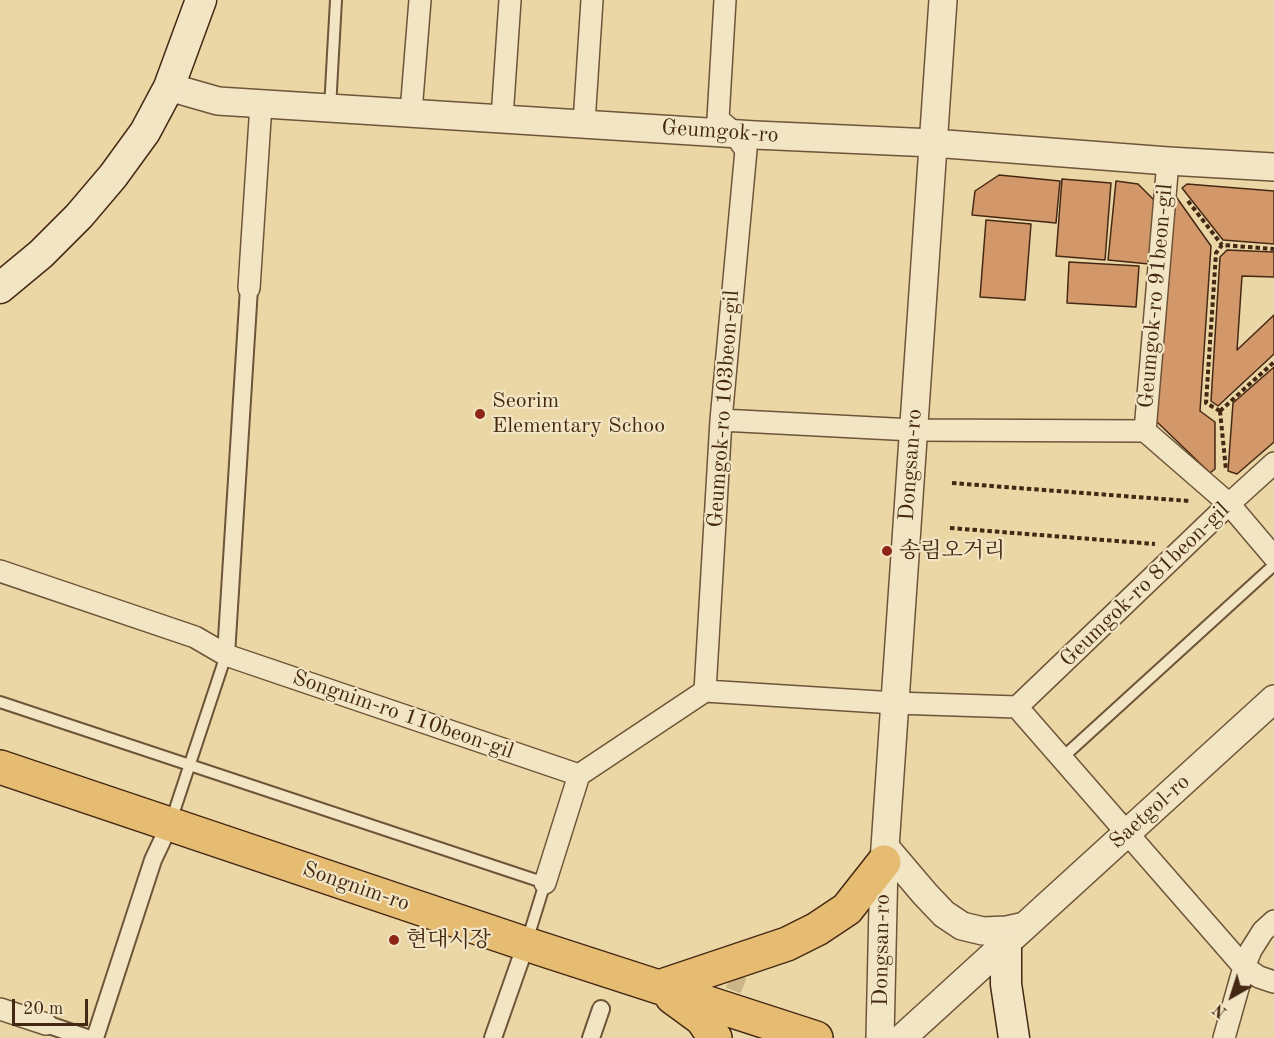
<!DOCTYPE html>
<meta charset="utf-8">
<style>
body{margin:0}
#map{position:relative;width:1274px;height:1038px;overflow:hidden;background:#ebd7a5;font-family:"Old Standard TT",serif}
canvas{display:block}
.north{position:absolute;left:1202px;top:966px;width:60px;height:60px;-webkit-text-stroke:4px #f2e5c4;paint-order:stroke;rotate:219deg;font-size:16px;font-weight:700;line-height:24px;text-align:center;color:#452814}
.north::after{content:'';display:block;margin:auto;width:21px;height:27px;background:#452814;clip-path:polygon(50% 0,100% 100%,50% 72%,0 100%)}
.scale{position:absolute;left:12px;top:999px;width:76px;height:27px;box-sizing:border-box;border:3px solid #452814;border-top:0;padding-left:8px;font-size:18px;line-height:21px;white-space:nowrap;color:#452814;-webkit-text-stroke:4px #f2e5c4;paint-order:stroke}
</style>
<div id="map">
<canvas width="1274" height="1038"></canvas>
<div class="north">N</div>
<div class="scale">20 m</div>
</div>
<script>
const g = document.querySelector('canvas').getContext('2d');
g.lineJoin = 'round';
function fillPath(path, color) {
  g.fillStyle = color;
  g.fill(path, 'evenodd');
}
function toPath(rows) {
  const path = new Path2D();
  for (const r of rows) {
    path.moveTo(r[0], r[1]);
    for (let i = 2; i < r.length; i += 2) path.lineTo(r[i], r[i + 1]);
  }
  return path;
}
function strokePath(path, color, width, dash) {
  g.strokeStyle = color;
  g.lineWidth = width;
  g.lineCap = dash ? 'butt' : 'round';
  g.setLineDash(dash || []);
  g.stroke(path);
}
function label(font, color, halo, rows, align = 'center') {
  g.font = font + ' "Old Standard TT","Noto Serif KR",serif';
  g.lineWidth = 4.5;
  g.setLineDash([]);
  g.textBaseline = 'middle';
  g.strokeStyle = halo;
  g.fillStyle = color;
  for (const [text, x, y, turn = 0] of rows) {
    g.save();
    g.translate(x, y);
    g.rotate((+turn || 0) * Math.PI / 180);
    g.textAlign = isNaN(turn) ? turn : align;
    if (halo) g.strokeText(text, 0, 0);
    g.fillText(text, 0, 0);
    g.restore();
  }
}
const building = toPath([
 [999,175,1060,181,1056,223,972,215,975,191,999,175],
 [1062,179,1111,183,1105,260,1056,256,1062,179],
 [1116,181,1138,184,1155,201,1149,264,1108,260,1116,181],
 [1187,184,1274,191,1274,244,1223,240,1182,188,1187,184],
 [1172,191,1211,246,1200,411,1215,422,1215,469,1210,473,1156,421,1172,191],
 [986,220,1031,224,1025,300,980,297,986,220],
 [1227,250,1274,252,1274,277,1242,276,1237,350,1274,315,1274,354,1218,406,1211,401,1220,257,1227,250],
 [1069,262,1139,266,1136,307,1067,303,1069,262],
 [1274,367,1274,442,1237,474,1228,471,1233,403,1274,367]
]);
const pedestrianTunnel = toPath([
 [725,1013,742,967]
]);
const path = toPath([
 [1188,201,1222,245],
 [1220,411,1226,470],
 [1220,411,1206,403,1216,253,1222,245,1274,249],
 [1220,411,1274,362],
 [952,483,1189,501],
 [950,528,1155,544]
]);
const service = toPath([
 [330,108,336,0],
 [0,702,545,883,527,941],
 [1062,758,1274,565],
 [171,821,226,655]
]);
const pedestrian = toPath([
 [226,655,249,288],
 [46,1024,87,1038],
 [95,1038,153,860,170,824],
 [493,1038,526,944],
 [591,1038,601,1009]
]);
const minor = toPath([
 [411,112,420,0],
 [502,118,510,0],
 [584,123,592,0],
 [249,288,261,104],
 [721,420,913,430,1145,431,1229,504,1274,557],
 [1145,431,1168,161],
 [0,571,195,637,226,655,579,775],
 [705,691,721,420,746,150,733,132,718,119,725,0],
 [1017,707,1229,504,1274,463],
 [545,883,579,775,705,691,895,703,1017,707,1244,967,1259,977,1274,982],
 [0,1009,46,1024],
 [1224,1038,1244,967,1251,950,1263,931,1274,921]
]);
const tertiary = toPath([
 [169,87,218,101,755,135,933,143,1168,161,1274,167],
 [885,847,925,894,944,914,962,926,983,931,1007,930,1025,926],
 [880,1038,884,862,943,0],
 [902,1038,1274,699]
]);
const secondary = toPath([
 [0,288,41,254,79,216,113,176,145,132,169,87,201,0],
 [1006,943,1006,984,1014,1038]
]);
const primary = toPath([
 [0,767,526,944,816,1038],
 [659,987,787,944,817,929,847,909,884,862],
 [672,997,702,1019,715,1038]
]);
const markers = [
 [480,414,6,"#8f2418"],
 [887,551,6,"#8f2418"],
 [394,940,6,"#8f2418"]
];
const streetNames = [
 ["Geumgok-ro",720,132,4],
 ["Geumgok-ro 91beon-gil",1156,296,-85],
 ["Geumgok-ro 103beon-gil",724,409,-86],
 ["Dongsan-ro",911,465,-86],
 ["Geumgok-ro 81beon-gil",1145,585,-44],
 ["Songnim-ro 110beon-gil",403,715,19],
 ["Saetgol-ro",1150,812,-42],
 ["Songnim-ro",356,887,19],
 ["Dongsan-ro",882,950,-89]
];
const poiNames = [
 ["Seorim",492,401],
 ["Elementary Schoo",492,426],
 ["송림오거리",899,551],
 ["현대시장",406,940]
];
fillPath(building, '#d3986a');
strokePath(building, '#452814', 1.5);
strokePath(pedestrianTunnel, '#cab488', 16, [16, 8]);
strokePath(service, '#6e5438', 14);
strokePath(pedestrian, '#6e5438', 20);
strokePath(minor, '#6e5438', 24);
strokePath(tertiary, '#6e5438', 30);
strokePath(secondary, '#452814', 33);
strokePath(primary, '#452814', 36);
strokePath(path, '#452814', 4, [4.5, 3]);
strokePath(service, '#f2e5c4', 10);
strokePath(pedestrian, '#f2e5c4', 16);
strokePath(minor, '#f2e5c4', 21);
strokePath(tertiary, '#f2e5c4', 27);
strokePath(secondary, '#f2e5c4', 30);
strokePath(primary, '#e6bc72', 33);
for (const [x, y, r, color] of markers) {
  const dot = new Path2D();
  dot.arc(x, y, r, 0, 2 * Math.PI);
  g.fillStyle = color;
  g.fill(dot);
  strokePath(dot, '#f2e5c4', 2);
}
label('22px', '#452814', '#f2e5c4', streetNames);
label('22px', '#452814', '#f2e5c4', poiNames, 'left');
</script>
